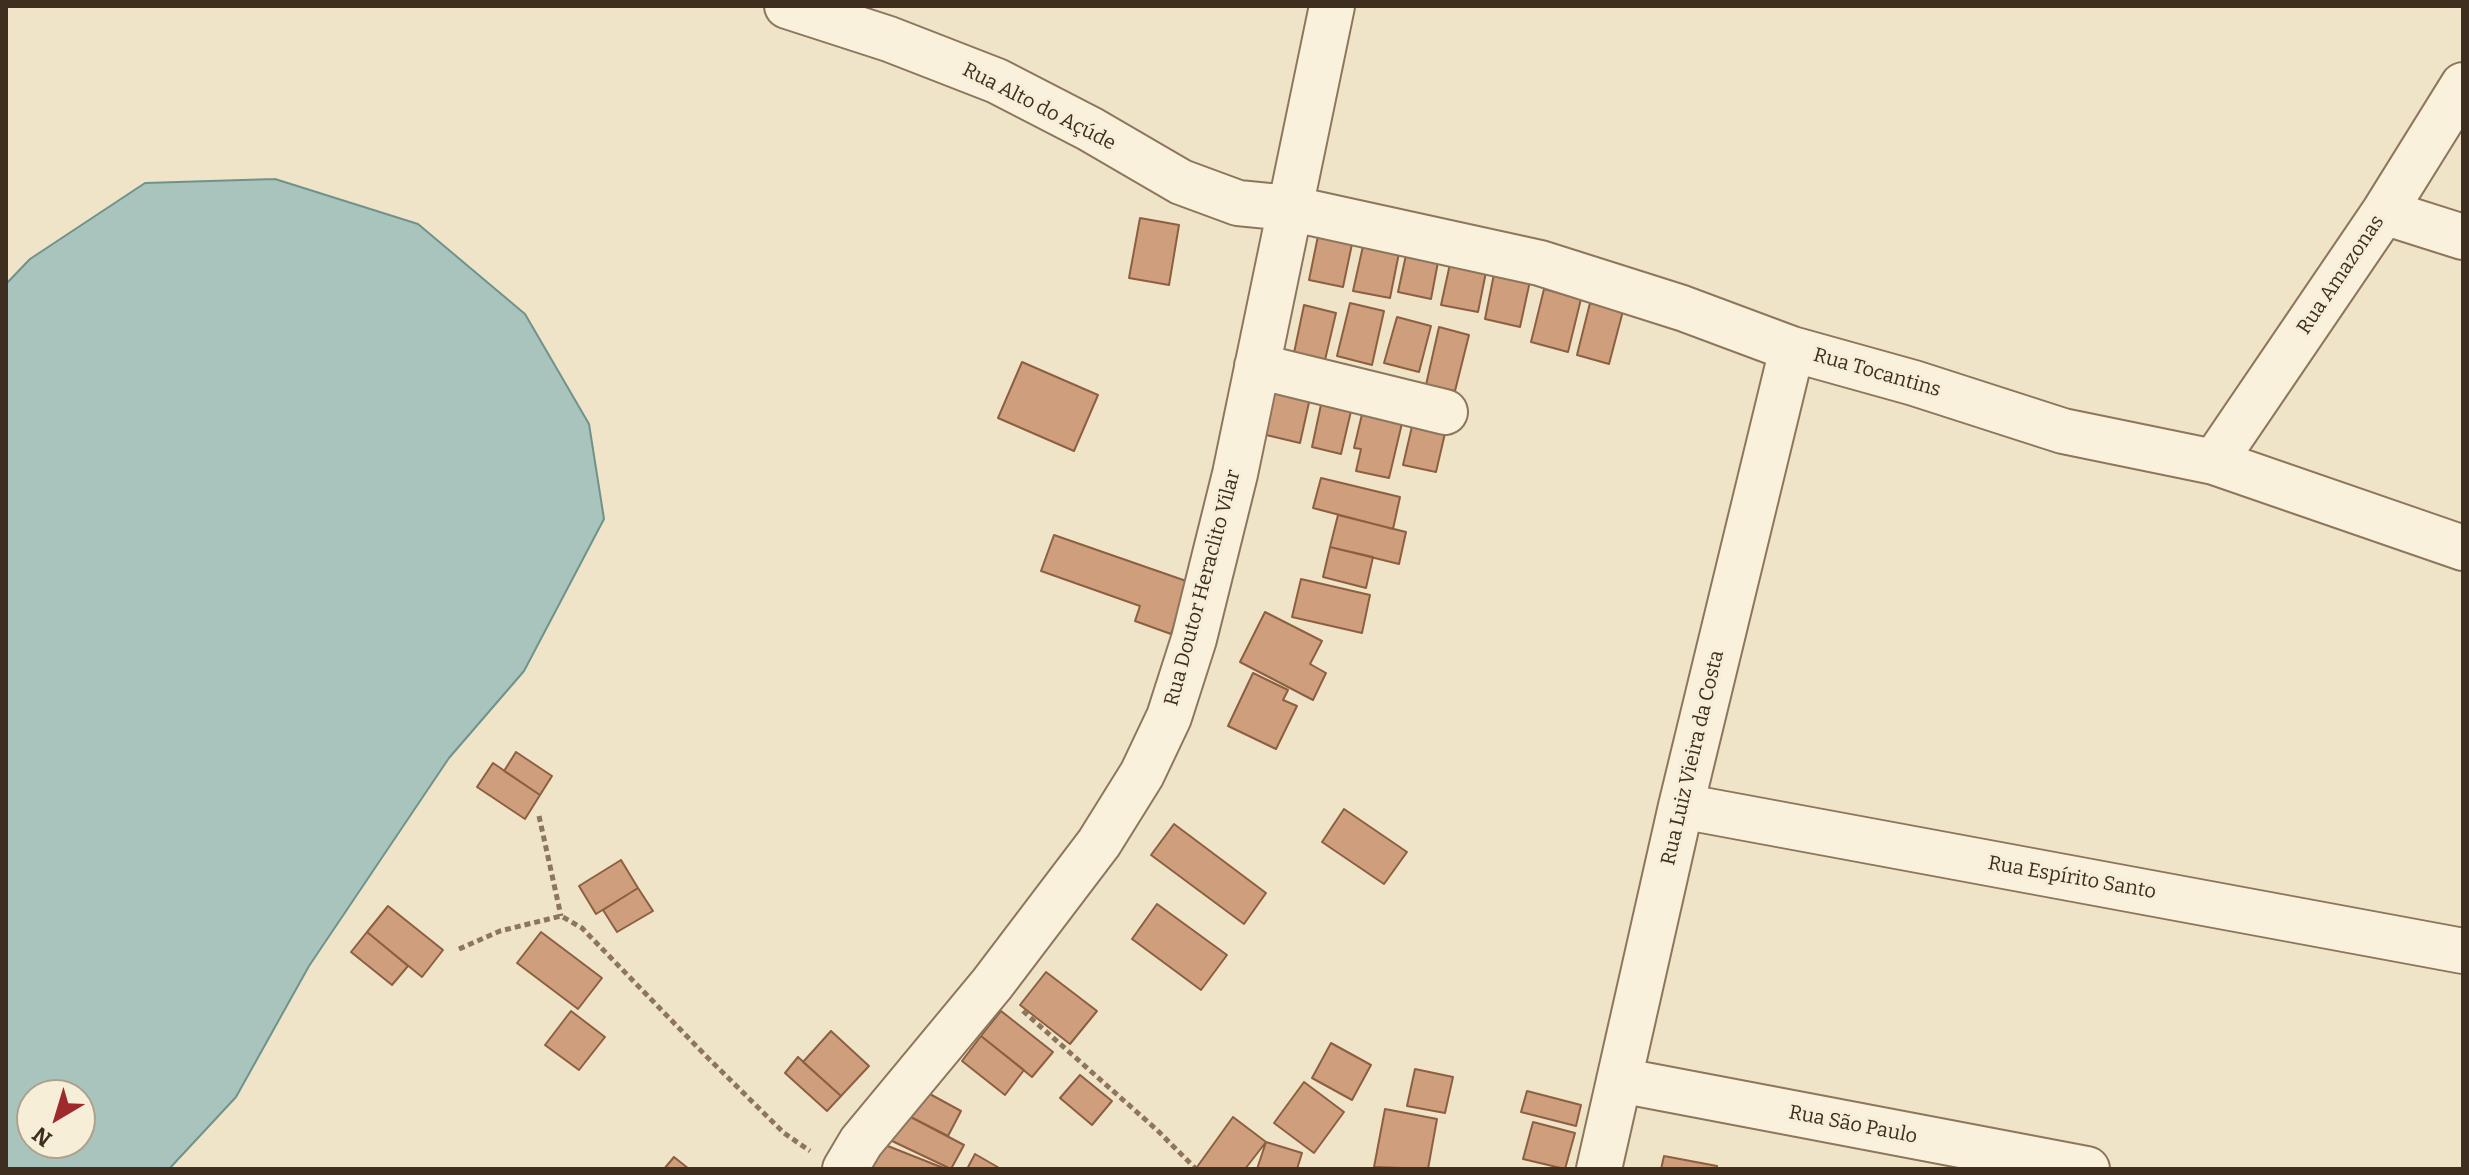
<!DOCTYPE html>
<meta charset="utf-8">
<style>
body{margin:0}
#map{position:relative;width:2469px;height:1175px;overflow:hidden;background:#f0e4c8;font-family:Bitter,serif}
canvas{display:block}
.frame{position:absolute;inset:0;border:8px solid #3d2e20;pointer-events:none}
.north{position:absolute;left:16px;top:1079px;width:80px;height:80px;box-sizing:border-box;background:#f7eed8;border:2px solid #ada18e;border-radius:50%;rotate:218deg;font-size:22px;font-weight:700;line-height:32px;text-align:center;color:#3d2e20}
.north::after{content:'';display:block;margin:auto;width:28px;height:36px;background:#9e2a2b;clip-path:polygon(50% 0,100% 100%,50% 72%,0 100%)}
</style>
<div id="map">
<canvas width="2469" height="1175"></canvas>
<div class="frame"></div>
<div class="north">N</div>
</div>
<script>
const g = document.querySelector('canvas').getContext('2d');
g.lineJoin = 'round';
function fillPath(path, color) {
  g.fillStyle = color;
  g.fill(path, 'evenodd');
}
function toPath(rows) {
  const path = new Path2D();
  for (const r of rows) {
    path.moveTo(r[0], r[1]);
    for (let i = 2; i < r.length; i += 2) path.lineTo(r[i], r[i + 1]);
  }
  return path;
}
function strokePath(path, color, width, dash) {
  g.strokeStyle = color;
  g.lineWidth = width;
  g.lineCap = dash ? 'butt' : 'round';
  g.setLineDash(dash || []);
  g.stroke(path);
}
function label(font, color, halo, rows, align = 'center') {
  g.font = font + ' Bitter,serif';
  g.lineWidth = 6;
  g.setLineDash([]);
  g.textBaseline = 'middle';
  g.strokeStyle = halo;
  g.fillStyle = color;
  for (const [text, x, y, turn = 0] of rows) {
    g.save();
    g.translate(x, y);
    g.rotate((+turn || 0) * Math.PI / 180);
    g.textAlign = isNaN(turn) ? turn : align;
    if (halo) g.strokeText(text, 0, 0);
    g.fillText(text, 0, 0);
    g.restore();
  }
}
const water = toPath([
 [275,179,418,224,525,314,589,424,604,519,524,671,449,758,309,966,236,1097,169,1169,6,1169,6,284,30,259,145,183,275,179],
 [32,1095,80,1095,80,1143,32,1143,32,1095]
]);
const building = toPath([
 [1140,218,1179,225,1169,285,1129,278,1140,218],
 [1318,236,1352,244,1343,287,1309,280,1318,236],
 [1363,246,1399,253,1390,298,1353,291,1363,246],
 [1406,255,1438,262,1431,299,1398,292,1406,255],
 [1450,264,1486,272,1478,312,1441,305,1450,264],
 [1494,274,1530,281,1520,327,1485,319,1494,274],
 [1544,289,1581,299,1568,352,1531,342,1544,289],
 [1350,303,1384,311,1372,365,1337,356,1350,303],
 [1590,303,1623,311,1609,364,1577,355,1590,303],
 [1304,305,1336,313,1325,360,1294,353,1304,305],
 [1397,317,1431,326,1419,372,1384,363,1397,317],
 [1439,327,1469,335,1455,391,1426,385,1439,327],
 [1022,362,1098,395,1074,451,998,418,1022,362],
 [1273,388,1310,398,1300,443,1262,434,1273,388],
 [1322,400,1352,407,1341,454,1312,447,1322,400],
 [1363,410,1403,419,1389,478,1356,471,1361,449,1354,448,1363,410],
 [1413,422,1446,429,1436,472,1403,465,1413,422],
 [1321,478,1400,497,1393,529,1313,508,1321,478],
 [1338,515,1406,532,1399,564,1330,547,1338,515],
 [1054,535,1189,582,1171,634,1135,621,1140,606,1041,571,1054,535],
 [1330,547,1373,557,1366,588,1323,577,1330,547],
 [1301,579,1370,595,1362,633,1292,617,1301,579],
 [1265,612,1322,641,1310,664,1326,673,1313,700,1240,662,1265,612],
 [1253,673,1288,690,1283,700,1297,706,1276,749,1228,726,1253,673],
 [516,752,552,776,540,795,504,771,516,752],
 [493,763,540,795,525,819,477,787,493,763],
 [1344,809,1407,852,1384,884,1322,842,1344,809],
 [1174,824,1266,893,1244,924,1151,855,1174,824],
 [621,860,638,888,596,914,579,886,621,860],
 [638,888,653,911,617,932,603,910,638,888],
 [1157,904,1227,955,1201,990,1132,939,1157,904],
 [388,906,443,950,422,977,367,932,388,906],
 [367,932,408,966,392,985,351,952,367,932],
 [541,932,602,978,578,1009,517,963,541,932],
 [1046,972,1097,1011,1070,1044,1020,1005,1046,972],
 [571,1011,605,1037,579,1070,545,1045,571,1011],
 [1001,1011,1053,1052,1032,1077,981,1036,1001,1011],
 [831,1031,869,1066,841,1096,803,1062,831,1031],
 [981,1036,1024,1070,1005,1095,962,1061,981,1036],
 [1331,1043,1371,1065,1352,1100,1312,1078,1331,1043],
 [798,1057,841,1096,827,1111,785,1073,798,1057],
 [1415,1069,1453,1077,1445,1113,1407,1106,1415,1069],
 [1080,1075,1112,1101,1092,1125,1060,1098,1080,1075],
 [1304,1082,1344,1112,1314,1153,1274,1123,1304,1082],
 [917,1087,961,1111,948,1136,903,1113,917,1087],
 [1527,1091,1581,1105,1576,1126,1521,1112,1527,1091],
 [1385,1109,1437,1119,1428,1169,1374,1167,1385,1109],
 [903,1113,964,1145,951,1169,890,1140,903,1113],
 [1233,1117,1266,1142,1245,1169,1200,1169,1197,1167,1233,1117],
 [1533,1122,1575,1133,1565,1169,1523,1159,1533,1122],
 [870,1139,946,1169,858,1169,870,1139],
 [1266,1142,1302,1153,1297,1169,1257,1169,1266,1142],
 [975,1154,1001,1169,967,1169,975,1154],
 [1664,1156,1717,1166,1717,1169,1661,1169,1664,1156],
 [674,1157,689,1169,664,1169,674,1157]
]);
const path = toPath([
 [539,816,561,916],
 [459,949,500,931,561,916,582,928,706,1056,784,1133,810,1151],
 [1023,1011,1157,1130,1196,1169]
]);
const minor = toPath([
 [787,6,889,39,997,81,1090,129,1181,182,1238,203,1289,208,1540,263,1682,308,1792,349,1914,383,2063,431,2214,462,2463,548],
 [2384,212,2463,237],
 [1257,366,1445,412],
 [2214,462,2384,212,2463,85],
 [1681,806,2463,951],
 [1619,1080,2087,1169],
 [845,1169,861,1142,992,984,1099,843,1142,774,1169,717,1194,639,1235,474,1332,6],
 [1599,1169,1681,806,1792,349]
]);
const streetNames = [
 ["Rua Alto do Açúde",1039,107,27],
 ["Rua Amazonas",2341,275,-56],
 ["Rua Tocantins",1877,373,16],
 ["Rua Doutor Heraclito Vilar",1203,588,-75],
 ["Rua Luiz Vieira da Costa",1693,758,-77],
 ["Rua Espírito Santo",2072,878,10],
 ["Rua São Paulo",1853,1125,11]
];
fillPath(water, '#a9c4bc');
strokePath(water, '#6f938a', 2);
fillPath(building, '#cf9f7d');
strokePath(building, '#8d5f41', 2);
strokePath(minor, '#8d765c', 48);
strokePath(path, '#8d765c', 5, [6, 4]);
strokePath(minor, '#faf1dc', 44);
label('20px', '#3d2e20', '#f7eed8', streetNames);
</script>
